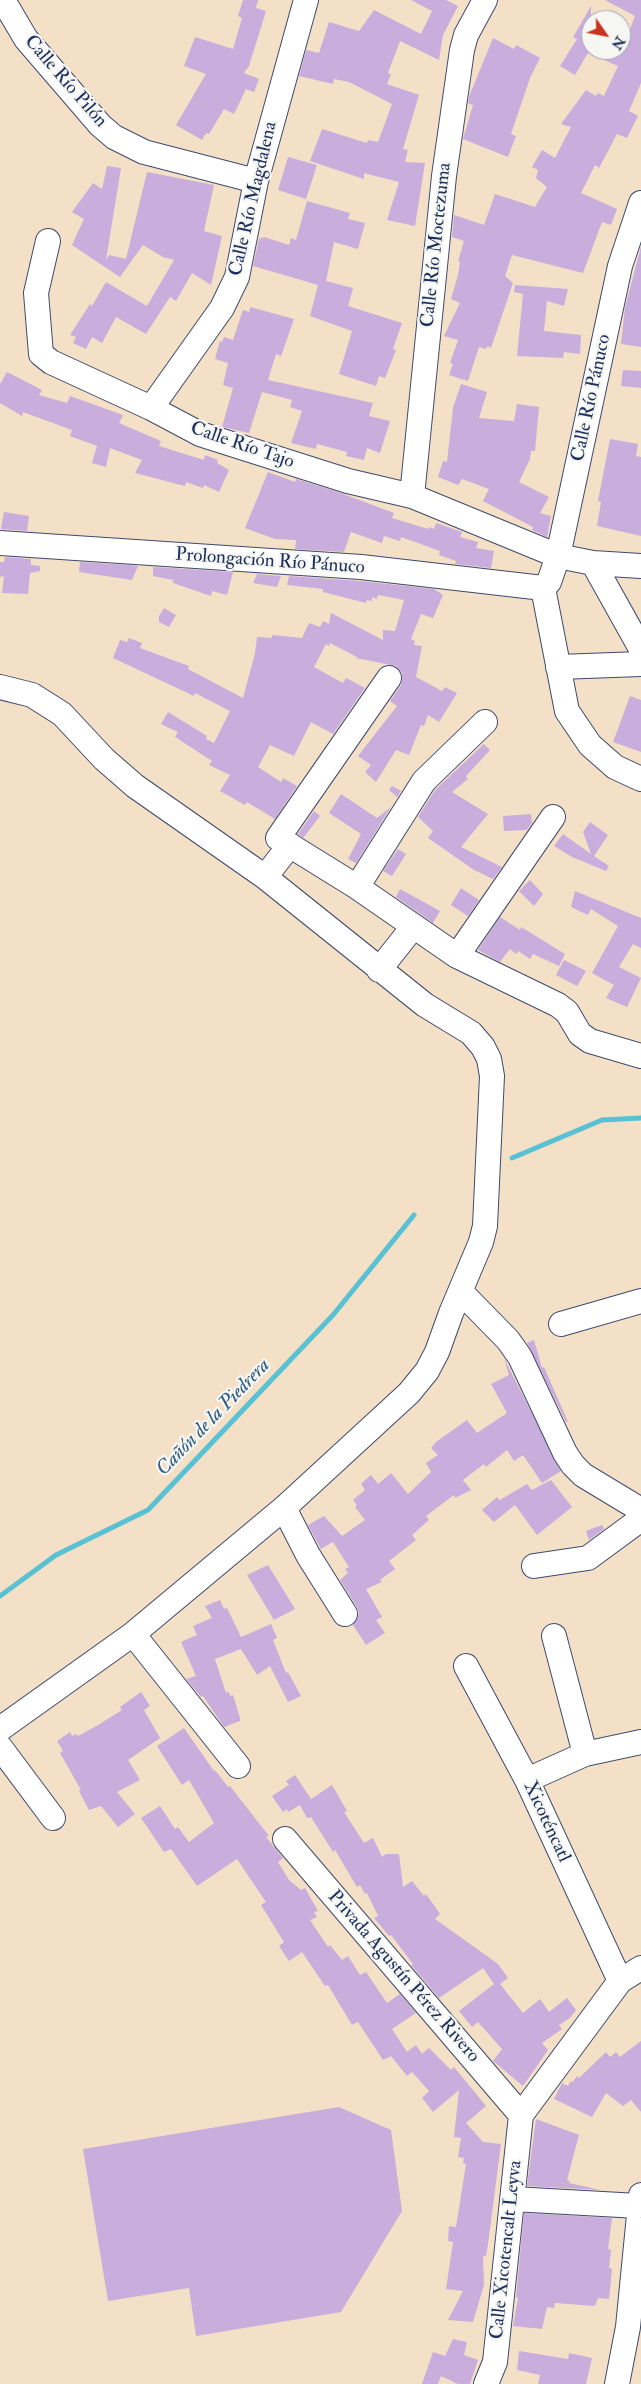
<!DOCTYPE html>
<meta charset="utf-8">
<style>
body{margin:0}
#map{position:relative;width:641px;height:2384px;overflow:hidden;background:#f4e0c6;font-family:"IM FELL Double Pica",serif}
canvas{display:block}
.north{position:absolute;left:581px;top:10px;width:50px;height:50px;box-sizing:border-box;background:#f6f6f2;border:1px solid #9ea6b7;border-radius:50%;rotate:123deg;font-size:14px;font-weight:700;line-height:20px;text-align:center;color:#1b2f5e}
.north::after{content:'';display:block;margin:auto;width:18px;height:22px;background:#c8321e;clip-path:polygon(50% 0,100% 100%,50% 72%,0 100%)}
</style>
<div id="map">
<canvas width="641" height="2384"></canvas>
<div class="north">N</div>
</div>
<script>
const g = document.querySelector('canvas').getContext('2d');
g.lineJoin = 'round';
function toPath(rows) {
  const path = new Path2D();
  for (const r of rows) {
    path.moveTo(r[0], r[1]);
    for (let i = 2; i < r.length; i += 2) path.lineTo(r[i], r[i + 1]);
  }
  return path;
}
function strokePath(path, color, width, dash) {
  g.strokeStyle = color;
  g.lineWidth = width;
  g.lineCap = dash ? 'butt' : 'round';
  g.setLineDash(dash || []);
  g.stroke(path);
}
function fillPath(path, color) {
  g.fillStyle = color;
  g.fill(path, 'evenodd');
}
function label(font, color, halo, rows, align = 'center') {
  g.font = font + ' "IM FELL Double Pica",serif';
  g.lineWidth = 4.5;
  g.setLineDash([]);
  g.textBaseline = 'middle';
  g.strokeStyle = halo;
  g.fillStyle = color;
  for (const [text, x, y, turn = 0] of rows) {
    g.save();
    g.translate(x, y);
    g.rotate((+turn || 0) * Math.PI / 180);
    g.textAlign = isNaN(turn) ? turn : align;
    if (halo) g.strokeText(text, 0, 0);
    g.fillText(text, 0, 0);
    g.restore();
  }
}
const stream = toPath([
 [512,1158,602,1120,641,1118],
 [0,1596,56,1555,148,1510,333,1315,414,1215]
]);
const building = toPath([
 [243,0,258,0,256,8,266,11,249,66,244,73,259,79,254,92,246,89,234,114,224,109,209,134,206,133,202,140,176,125,206,74,184,66,195,37,233,49,242,18,238,16],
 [411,0,446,0,458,6,443,35,439,60,400,41,388,73,391,74,387,84,419,95,403,149,408,150,405,162,425,163,415,226,387,220,399,182,364,173,364,179,310,161,322,129,367,143,368,140,378,142,392,104,349,82,334,79,333,84,299,76,306,50,319,53,329,22,359,31,374,10,421,34,432,11],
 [605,0,641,0,641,83,629,111,638,116,627,138,617,134,599,168,595,165,581,193,617,209,611,225,602,222,583,273,512,255,505,276,513,283,491,348,487,346,486,349,479,347,468,381,449,375,453,364,450,363,458,340,444,336,460,303,451,299,458,275,460,261,458,261,464,241,452,237,454,215,484,225,495,194,535,207,547,187,536,178,538,170,532,167,542,150,555,158,571,127,561,124,586,90,596,96,598,93,604,96,618,66,588,53,575,75,560,66,577,39,573,37,591,6,590,50,622,50,635,16],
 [493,38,514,49,516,45,540,58,530,78,511,134,516,136,508,157,463,139,473,105,468,103,470,94],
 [288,157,317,165,306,199,278,190],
 [107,166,121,168,106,260,109,255,126,259,147,172,214,185,204,231,222,236,211,285,192,273,176,301,170,297,146,334,116,317,102,343,92,337,86,349,73,343,76,337,70,335,90,304,92,306,106,282,147,306,174,260,163,257,143,245,120,277,72,245,84,219,72,212,93,183,102,189],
 [307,201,350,213,348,219,365,223,358,249,334,242,326,281,353,288,348,306,402,323,393,349,396,350,385,378,379,376,376,386,339,374,352,331,310,316,318,285,253,266,259,239,264,237,289,245,291,238,296,240],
 [641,246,641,347,621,344,625,308],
 [515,285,568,289,564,306,547,301,544,331,581,335,580,354,564,352,563,358,517,356,523,294,514,292],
 [250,307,294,319,281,356,276,354,268,380,373,403,369,416,390,421,380,453,367,448,364,460,346,456,347,452,317,444,316,449,291,443,302,411,290,407,292,400,262,392,249,433,222,427,233,388,223,385,228,363,215,359,220,341,222,342,224,337,233,340,243,310,249,312],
 [623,370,641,371,641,388,621,386],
 [7,372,42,390,39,395,67,403,70,396,123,415,119,423,161,441,159,446,204,460,205,455,218,460,217,463,229,470,219,492,204,485,203,488,186,482,185,486,135,473,142,460,110,448,106,467,92,463,97,446,70,436,72,430,23,412,22,416,0,403,0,384],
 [461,384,487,392,479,418,514,421,517,404,539,407,535,451,531,451,530,459,519,482,549,497,540,513,551,516,547,537,532,530,533,527,483,501,489,489,462,479,458,485,438,477,443,461,447,462,453,408],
 [610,439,638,444,636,456,641,457,641,536,597,526,601,502,598,501],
 [268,472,295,482,296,479,338,492,394,513,392,518,428,529,429,527,434,529,436,523,462,532,460,537,478,542,476,548,494,551,491,568,455,564,456,561,439,555,440,551,401,537,400,541,384,536,382,543,351,532,344,552,295,549,296,540,275,539,245,528],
 [4,512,29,516,27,531,1,529],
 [5,557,31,559,31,565,40,566,40,571,30,573,28,594,2,593,4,576,0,577,0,562,4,562],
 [80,562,131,565,138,566,132,580,79,572],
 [153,567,233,572,227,595,212,591,211,596,173,583,173,580,153,576],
 [257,574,281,576,277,587,253,583],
 [289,576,360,581,434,589,443,595,433,618,421,614,411,639,415,641,414,645,422,646,416,677,442,691,445,687,457,693,439,722,428,715,424,726,421,725,409,755,396,750,376,782,365,772,371,765,358,756,397,706,390,701,401,685,402,673,396,666,356,658,357,657,330,643,329,646,326,644,314,667,343,683,346,678,365,688,333,734,311,722,294,756,270,745,258,767,281,782,283,778,297,786,275,819,247,802,245,805,220,791,230,775,209,765,212,761,175,737,178,732,161,724,168,712,207,736,206,739,214,743,230,711,195,693,194,696,113,658,120,640,127,642,129,638,142,643,140,648,189,666,188,669,243,698,255,653,257,637,272,638,272,635,302,638,309,623,320,627,323,621,329,624,331,613,383,640,383,630,395,631,404,600,378,595,377,599,372,597,372,601,367,600,366,603,323,592,323,589,287,585],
 [164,608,176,615,169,627,159,622,159,616],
 [630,696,641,700,641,752,613,742],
 [484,744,490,750,466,776,468,779,452,792,488,814,461,847,502,867,493,879,474,870,428,838,433,831,418,817,435,790],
 [392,786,401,791,397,797,389,790],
 [341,794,377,818,391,807,356,863,348,859,361,834,329,813],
 [314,811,320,816,303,838,298,834],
 [531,814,532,823,527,830,504,831,503,816],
 [590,822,608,835,594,856,609,866,606,871,572,857,554,846,563,834,591,854,583,832],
 [398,849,406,854,392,876,383,871],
 [530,880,543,894,534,906,519,891],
 [461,888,479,900,468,916,451,905],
 [400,889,440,911,433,923,396,897],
 [575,891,641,918,641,948,633,944,619,967,641,978,627,1007,606,998,614,985,592,973,618,926,591,909,588,915,571,907],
 [500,917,520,930,521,927,565,954,559,966,533,954,530,959,518,951,516,954,510,949,500,962,478,950],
 [564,960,586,971,577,986,556,975],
 [534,1340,542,1368,544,1367,568,1422,566,1422,527,1343],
 [504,1358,561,1471,542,1483,523,1455,514,1461,507,1450,486,1467,484,1464,463,1480,471,1490,455,1498,454,1495,426,1516,429,1520,412,1535,416,1540,389,1561,395,1569,380,1580,382,1582,366,1589,382,1617,376,1620,385,1633,366,1645,353,1625,359,1614,357,1607,340,1580,348,1573,345,1569,349,1567,333,1542,336,1540,321,1549,308,1525,324,1516,342,1536,365,1520,355,1507,357,1505,353,1500,365,1490,361,1484,371,1475,378,1484,391,1473,408,1494,431,1472,426,1463,438,1455,431,1448,436,1442,467,1420,477,1433,507,1413,491,1384,509,1375],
 [551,1480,572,1507,537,1535,515,1505,494,1522,482,1510,497,1497,500,1500,527,1484,532,1490],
 [602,1525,604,1529,589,1540,586,1531],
 [268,1565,295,1609,274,1620,247,1575],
 [220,1600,224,1609,227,1608,241,1637,271,1624,277,1638,273,1640,286,1673,288,1672,301,1696,288,1702,270,1666,257,1675,241,1649,215,1659,226,1693,229,1692,230,1696,233,1695,240,1718,240,1721,224,1727,203,1696,201,1697,186,1679,196,1676,181,1642,197,1635,193,1626,212,1618,205,1606],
 [141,1692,150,1706,144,1710,160,1738,128,1760,140,1780,117,1792,135,1814,118,1827,101,1806,89,1810,79,1791,81,1790,60,1753,63,1751,57,1741,70,1732,72,1736,76,1734,78,1736,98,1725,122,1710,120,1707],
 [184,1728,214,1771,215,1770,228,1787,230,1786,269,1836,266,1837,283,1858,278,1862,289,1880,301,1890,305,1888,318,1911,314,1912,317,1917,310,1920,328,1947,330,1945,342,1960,348,1956,360,1975,366,1972,387,2003,400,1994,416,2013,392,2029,407,2052,416,2045,422,2054,429,2048,451,2070,454,2067,486,2106,466,2123,483,2142,501,2144,488,2244,486,2256,483,2256,484,2285,473,2322,448,2320,463,2291,446,2289,453,2242,448,2241,449,2226,456,2227,466,2164,463,2163,464,2158,458,2157,461,2138,454,2137,459,2090,433,2112,422,2098,429,2091,412,2072,407,2076,391,2056,383,2060,358,2022,352,2025,328,1985,325,1986,302,1952,289,1961,279,1946,284,1942,261,1905,266,1902,237,1859,197,1886,171,1849,164,1852,141,1818,160,1806,175,1829,178,1827,189,1842,214,1823,189,1780,182,1785,157,1746],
 [295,1775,311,1799,332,1785,347,1811,344,1812,364,1843,373,1838,382,1857,386,1854,399,1854,403,1887,412,1881,424,1896,426,1894,440,1914,435,1919,498,1964,508,1978,500,1984,523,2013,540,1999,549,2012,567,1998,576,2010,570,2018,559,2025,562,2029,542,2043,548,2050,523,2086,493,2061,502,2049,478,2022,472,2027,459,2011,494,1984,483,1968,439,1998,411,1965,413,1964,391,1935,389,1936,374,1918,378,1916,367,1893,365,1894,360,1885,357,1887,335,1850,333,1852,311,1817,307,1818,300,1805,288,1812,287,1809,283,1812,272,1796,289,1785,286,1781],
 [641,2041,641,2112,631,2100,623,2106,606,2093,592,2117,554,2099,562,2083,568,2086,571,2081,573,2082,577,2076,579,2078,606,2052,610,2057,616,2052,620,2057],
 [339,2107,391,2130,402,2211,341,2312,196,2336,189,2288,108,2301,83,2149],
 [536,2119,579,2135,567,2180,570,2181,569,2183,601,2190,527,2186],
 [524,2213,612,2218,608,2249,611,2250,609,2268,612,2269,609,2299,598,2298,595,2306,555,2303,554,2308,547,2307,542,2329,513,2326,518,2298,516,2297],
 [453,2339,467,2342,464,2355,478,2360,470,2384,458,2384,441,2376,438,2384,422,2384,433,2352,445,2356],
 [519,2351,568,2359,569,2353,592,2358,586,2384,538,2384,540,2375,517,2370]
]);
const minor = toPath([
 [3,0,26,39,100,125,114,137,144,152,256,181],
 [48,241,36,293,41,354,51,362,151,408,200,434,348,481,412,496,558,556,593,563,641,566],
 [151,408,222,308,237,277,256,181,306,0],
 [412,496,444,176,462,50,466,35,485,0],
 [0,543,361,567,543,588,549,582,558,556,620,266,641,203],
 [593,563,641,649],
 [543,588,567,711,590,745,615,767,641,779],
 [558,667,641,664],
 [389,678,278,838,357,887,457,956,558,1005,567,1012,580,1034,590,1041,641,1056],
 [0,687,32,695,62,714,104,759,135,786,265,877,425,1005,471,1033,483,1047,489,1059,492,1076,485,1226,481,1242,451,1313,437,1352,427,1371,409,1393,284,1508,133,1634,0,1729],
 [265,877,290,845],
 [357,887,424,781,485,722],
 [457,956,553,817],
 [379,970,413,927],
 [461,1292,508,1340,520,1357,565,1453,573,1465,583,1475,641,1510],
 [561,1324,641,1301],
 [284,1508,308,1555,345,1614],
 [534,1566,588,1558,641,1519],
 [133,1634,238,1766],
 [554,1636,585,1754],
 [466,1666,527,1780,620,1981],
 [0,1747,53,1818],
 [527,1780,585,1754,641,1742],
 [285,1839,521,2115],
 [521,2115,620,1981,641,1968],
 [513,2199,638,2206],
 [486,2384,495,2362,521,2115],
 [617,2384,628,2327,641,2195]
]);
const streetNames = [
 ["Calle Río Pilón",65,82,49],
 ["Calle Río Magdalena",254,199,-77],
 ["Calle Río Moctezuma",437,245,-84],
 ["Calle Río Pánuco",592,398,-78],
 ["Calle Río Tajo",242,446,19],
 ["Prolongación Río Pánuco",270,562,4],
 ["Xicoténcatl",546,1822,65],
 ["Privada Agustín Pérez Rivero",403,1977,49],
 ["Calle Xicotencalt Leyva",507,2250,-84]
];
const waterNames = [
 ["Cañón de la Piedrera",214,1418,-46]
];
strokePath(stream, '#58c1d4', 5);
fillPath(building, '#c9addd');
strokePath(minor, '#3c4a6e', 26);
strokePath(minor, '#fff', 24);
label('19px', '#1b2f5e', '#f6f6f2', streetNames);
label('italic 20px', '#2d5b81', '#f6f6f2', waterNames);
</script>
